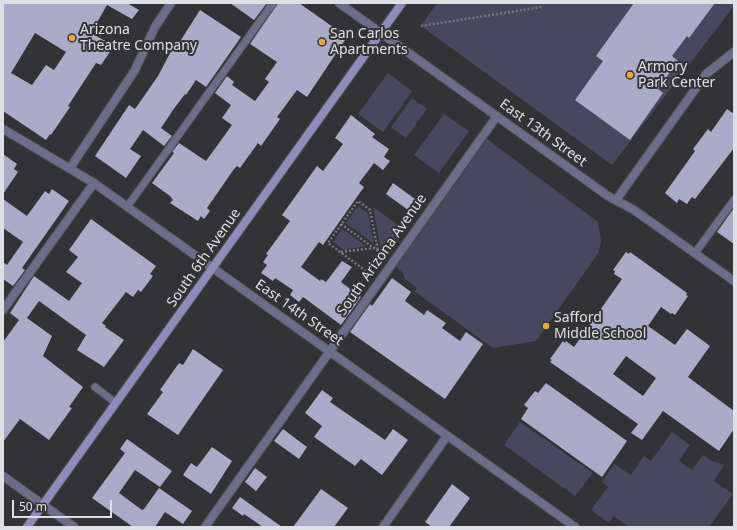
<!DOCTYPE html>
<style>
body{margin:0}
#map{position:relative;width:737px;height:530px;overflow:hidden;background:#333335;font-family:"Noto Sans",sans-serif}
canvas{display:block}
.frame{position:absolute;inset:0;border:4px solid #dfe0e1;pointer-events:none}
.scale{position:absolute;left:12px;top:500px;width:100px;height:18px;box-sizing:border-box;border:2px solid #dfe0e1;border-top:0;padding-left:5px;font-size:12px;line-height:14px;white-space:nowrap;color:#dfe0e1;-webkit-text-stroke:3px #333335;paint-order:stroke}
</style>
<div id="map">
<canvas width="737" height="530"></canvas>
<div class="frame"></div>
<div class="scale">50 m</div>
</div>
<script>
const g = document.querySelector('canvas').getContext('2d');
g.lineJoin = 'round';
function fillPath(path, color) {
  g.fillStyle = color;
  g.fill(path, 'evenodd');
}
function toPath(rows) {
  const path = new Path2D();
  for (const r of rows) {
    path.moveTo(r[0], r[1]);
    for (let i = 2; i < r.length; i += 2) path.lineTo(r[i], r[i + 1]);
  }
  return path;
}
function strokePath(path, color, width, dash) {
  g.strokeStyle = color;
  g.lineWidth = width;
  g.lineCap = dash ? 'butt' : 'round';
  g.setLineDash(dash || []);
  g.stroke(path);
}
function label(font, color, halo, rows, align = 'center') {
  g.font = font + ' "Noto Sans",sans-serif';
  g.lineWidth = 4;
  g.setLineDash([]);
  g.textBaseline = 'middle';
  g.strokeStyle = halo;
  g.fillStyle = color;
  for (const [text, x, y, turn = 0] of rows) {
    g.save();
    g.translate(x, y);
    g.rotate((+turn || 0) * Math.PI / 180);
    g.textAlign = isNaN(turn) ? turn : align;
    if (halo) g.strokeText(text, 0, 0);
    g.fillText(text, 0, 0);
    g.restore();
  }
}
const green = toPath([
 [437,3,734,3,734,6,612,165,421,26],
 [388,73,412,91,383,132,358,114],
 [412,98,427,109,406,138,391,127],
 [444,114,469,131,439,173,414,155],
 [487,139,598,222,601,241,599,252,536,341,493,348,414,291,417,288,405,279,403,273,396,267],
 [358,206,368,213,374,244,346,223],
 [373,207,397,224,392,231,400,239,383,262],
 [342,229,366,246,344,250,333,242],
 [520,422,593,473,575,496,504,445],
 [672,432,690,445,679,461,692,470,703,455,712,461,724,465,714,481,733,494,709,527,629,527,614,516,609,523,591,510,608,487,602,482,614,464,631,475,644,456,651,461]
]);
const building = toPath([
 [3,3,127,3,139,10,132,19,107,5,91,33,114,46,101,65,96,63,68,106,70,107,51,135,50,134,46,140,3,111],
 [35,33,66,52,54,70,46,65,32,85,11,73],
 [230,3,267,3,254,20],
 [278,3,299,3,347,37,307,97,297,90,277,117,280,119,261,146,258,143,240,168,237,166,234,169,207,208,210,211,204,219,201,216,198,221,170,203,173,200,170,196,152,183,174,153,172,152,179,143,206,161,232,125,222,118,231,105,215,93,227,76,234,82,232,85,255,101,269,82,265,79,277,62,250,44],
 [634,3,715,3,689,38,687,36,672,56,678,61,658,89,663,93,630,140,575,100,603,61,596,56],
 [200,10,241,37,206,87,196,80,186,95,185,94,173,110,161,128,172,136,164,146,143,130,130,149,141,156,126,178,95,156,129,105,135,109,158,76,169,55,177,42,179,43],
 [727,109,734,114,734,148,695,199,692,197,687,204,679,199,677,203,665,193,695,151,693,149,708,129,711,132],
 [351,115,375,134,372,137,389,149,384,157,390,161,383,170,374,163,359,183,364,187,323,245,319,242,301,267,320,281,321,279,326,282,342,261,352,267,341,282,361,297,341,325,303,297,299,302,290,295,293,290,275,278,273,281,261,273,267,265,263,262,268,255,266,254,290,221,282,215,317,166,323,171,343,144,335,138],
 [3,154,17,164,14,169,18,172,3,194],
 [393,183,415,199,408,210,386,194],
 [52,189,69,201,22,268,25,270,13,286,3,279,3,262,7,265,23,242,3,228,3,199,27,216,45,191,49,194],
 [734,208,734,244,717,232],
 [91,219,156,266,150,274,153,276,141,292,138,290,133,297,126,292,102,323,106,326,105,327,124,340,104,367,77,350,86,335,39,301,27,318,52,336,43,356,83,387,69,407,72,408,49,440,20,419,3,442,3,342,19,320,10,313,34,276,69,301,82,283,66,272,78,257,69,250],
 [626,252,629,254,630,252,687,293,686,295,688,296,675,315,672,313,671,314,661,307,648,326,675,345,687,329,710,346,688,377,734,411,734,429,719,451,663,411,642,440,631,433,638,424,550,362,552,360,550,359,563,341,565,343,566,341,574,347,622,279,614,274,615,271,613,270],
 [626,356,656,378,643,396,613,374],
 [392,278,411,292,405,301,424,315,427,310,446,323,442,328,460,341,466,332,483,344,445,399,350,332,370,304,372,306],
 [193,349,223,370,178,435,147,414,163,392,160,390,179,363,183,365],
 [546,383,627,441,602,477,521,419,528,408,524,405,535,391,538,393],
 [322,390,333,398,330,402,385,440,393,429,408,440,382,475,361,459,355,466,314,437,322,426,305,413],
 [283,429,307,447,299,459,274,441],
 [127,439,172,471,160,487,135,470,119,493,142,510,144,509,159,488,192,511,183,524,165,512,155,527,133,527,92,498,125,453,120,449],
 [212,447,232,461,211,494,183,475,191,463,197,467],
 [255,468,267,477,256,491,245,482],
 [452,484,470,498,449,527,432,527,425,522],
 [321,489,348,508,334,527,293,527],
 [240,497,282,527,263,527,244,514,243,516,232,508]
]);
const path = toPath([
 [421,26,542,7],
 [341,224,378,251,381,263],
 [341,252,374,248],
 [366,271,328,243,358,201,370,210,378,251]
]);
const service = toPath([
 [127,207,273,3],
 [695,253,734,200],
 [95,387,116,403]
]);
const minor = toPath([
 [339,3,608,196,634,210,734,281],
 [3,129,94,183,575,527],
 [70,168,135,70,155,27,171,3],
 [616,200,706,74,734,52],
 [3,310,94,183],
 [3,476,74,527],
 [205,527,497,116],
 [383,527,447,436]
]);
const secondary = toPath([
 [27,527,402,3]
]);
const markers = [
 [72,38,4,"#eda83b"],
 [322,42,4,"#eda83b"],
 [630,75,4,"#eda83b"],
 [546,326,4,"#eda83b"]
];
const poiNames = [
 ["Arizona",80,30],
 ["Theatre Company",80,46],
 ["San Carlos",330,34],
 ["Apartments",330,50],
 ["Armory",638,67],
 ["Park Center",638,83],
 ["Safford",554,318],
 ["Middle School",554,334]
];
const streetNames = [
 ["East 13th Street",543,133,36],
 ["South Arizona Avenue",382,255,-55],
 ["South 6th Avenue",204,258,-55],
 ["East 14th Street",299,313,35]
];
fillPath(green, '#484760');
fillPath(building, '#aaaac9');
strokePath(service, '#4f4f51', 9);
strokePath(minor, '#4f4f51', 10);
strokePath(secondary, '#4f4f51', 10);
strokePath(path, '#777779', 2.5, [2, 2]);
strokePath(service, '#6c6c8b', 7);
strokePath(minor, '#6c6c8b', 8);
strokePath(secondary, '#8d8cbc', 8);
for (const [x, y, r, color] of markers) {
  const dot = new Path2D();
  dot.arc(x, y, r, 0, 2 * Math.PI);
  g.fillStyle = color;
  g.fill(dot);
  strokePath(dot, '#333335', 1.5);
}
label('14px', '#dfe0e1', '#333335', poiNames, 'left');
label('14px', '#dfe0e1', '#333335', streetNames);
</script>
